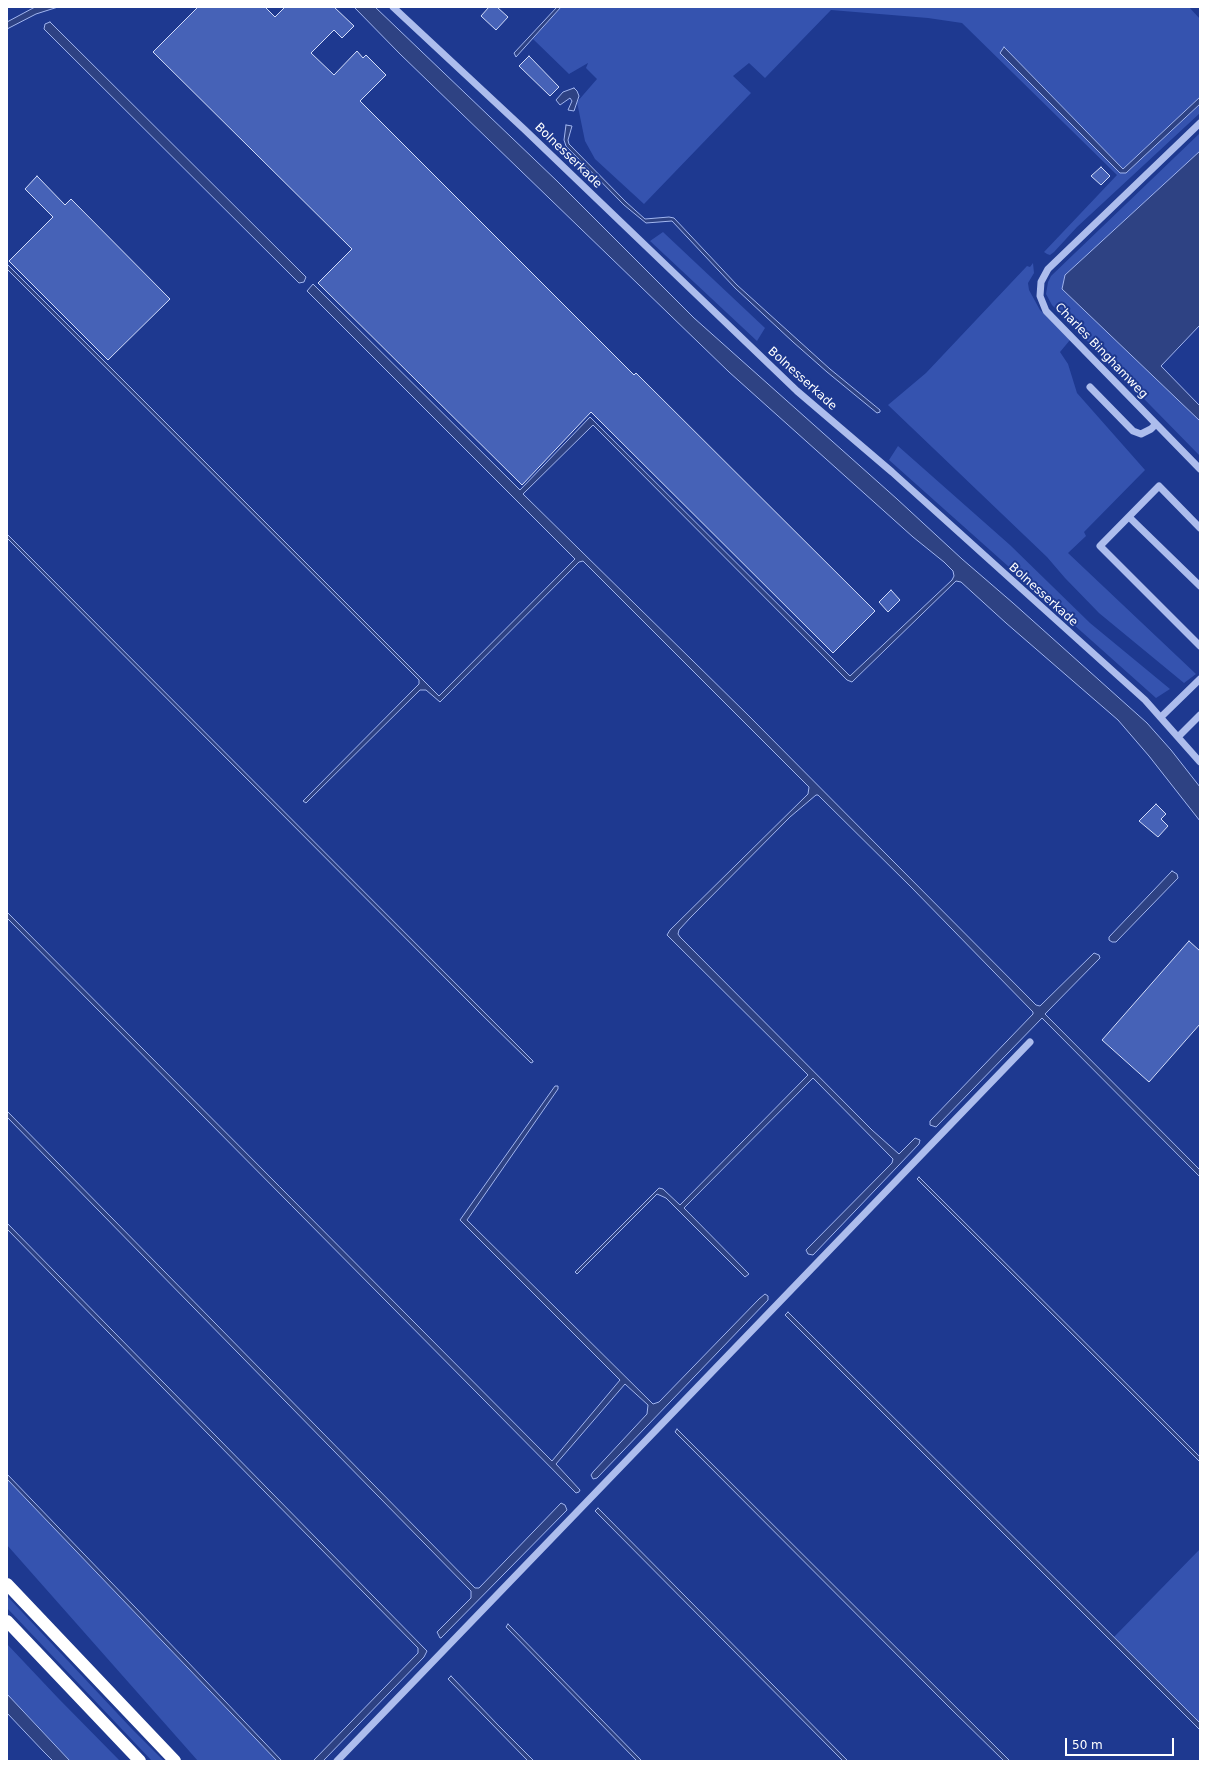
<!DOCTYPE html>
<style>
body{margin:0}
#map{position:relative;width:1207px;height:1768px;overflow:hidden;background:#1e3990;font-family:"DejaVu Sans",sans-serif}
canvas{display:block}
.frame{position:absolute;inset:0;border:8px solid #fff;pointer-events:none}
.scale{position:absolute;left:1065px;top:1738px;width:109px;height:18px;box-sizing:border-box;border:2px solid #fff;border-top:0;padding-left:5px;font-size:12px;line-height:14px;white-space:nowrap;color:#fff;-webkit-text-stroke:3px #1e3990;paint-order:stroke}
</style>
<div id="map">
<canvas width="1207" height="1768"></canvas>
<div class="frame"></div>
<div class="scale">50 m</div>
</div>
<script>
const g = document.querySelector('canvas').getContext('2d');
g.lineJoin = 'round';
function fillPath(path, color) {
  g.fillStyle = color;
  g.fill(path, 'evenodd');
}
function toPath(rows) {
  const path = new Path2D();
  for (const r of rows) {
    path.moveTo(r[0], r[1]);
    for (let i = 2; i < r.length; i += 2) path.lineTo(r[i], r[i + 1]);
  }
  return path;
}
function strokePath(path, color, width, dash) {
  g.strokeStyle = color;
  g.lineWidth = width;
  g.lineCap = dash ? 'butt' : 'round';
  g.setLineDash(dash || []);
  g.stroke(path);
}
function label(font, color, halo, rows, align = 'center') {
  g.font = font + ' "DejaVu Sans",sans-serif';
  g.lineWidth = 4;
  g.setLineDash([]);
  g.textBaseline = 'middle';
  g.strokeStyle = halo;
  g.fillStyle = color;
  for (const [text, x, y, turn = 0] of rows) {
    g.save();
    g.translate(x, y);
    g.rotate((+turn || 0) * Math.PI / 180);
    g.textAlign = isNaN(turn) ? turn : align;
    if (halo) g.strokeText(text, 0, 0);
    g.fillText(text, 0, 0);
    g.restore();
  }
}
const green = toPath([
 [561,7,1189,7,1200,19,1200,97,1123,169,1005,48,1126,173,1200,104,1200,113,1077,227,1054,252,1050,255,1047,254,1044,252,1117,175,962,23,928,18,831,10,765,78,749,63,733,76,751,93,644,204,595,159,585,141,577,102,597,79,586,68,588,63,569,74,533,39],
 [1200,133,1200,151,1065,275,1062,289,1200,421,1200,456,1052,305,1046,294,1048,282,1051,276],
 [663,232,765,328,757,341,650,241],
 [1033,263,1034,273,1028,283,1029,290,1040,310,1070,340,1060,352,1068,364,1077,393,1145,470,1084,532,1086,536,1068,553,1196,674,1184,683,1099,613,1065,578,1047,557,888,405,926,373,1027,266,1030,267],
 [898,446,1010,545,1090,623,1170,689,1156,698,889,460],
 [7,1479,57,1531,277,1761,198,1761,7,1545],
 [1200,1549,1200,1723,1114,1637],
 [7,1596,132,1729,164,1761,152,1761,7,1608],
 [7,1644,58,1698,120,1761,70,1761,7,1694]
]);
const water = toPath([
 [35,7,58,7,36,14,7,29,7,22,35,7],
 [354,7,375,7,557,181,694,318,897,499,962,559,1013,603,1147,723,1171,750,1200,787,1200,821,1149,756,1118,720,1006,623,961,582,956,581,852,682,847,680,593,425,523,494,749,716,1036,1005,1040,1006,1094,953,1099,955,1100,958,1045,1014,1200,1170,1200,1177,1042,1018,936,1127,930,1125,930,1121,1033,1014,1033,1012,911,887,818,795,816,795,790,817,690,918,679,930,678,934,680,937,872,1130,899,1154,915,1138,920,1140,919,1144,813,1255,808,1254,806,1250,892,1163,893,1159,813,1078,684,1208,749,1274,745,1277,666,1198,657,1194,577,1274,575,1272,659,1188,663,1189,680,1205,808,1075,667,935,670,930,808,794,809,787,583,561,579,562,440,702,426,690,420,690,306,803,303,801,419,684,419,680,7,269,7,264,439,696,575,559,307,291,313,284,520,490,590,417,850,676,952,580,954,576,953,571,944,562,913,537,729,372,400,54,354,7],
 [557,7,561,7,516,57,514,53,557,7],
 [50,22,306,277,304,282,299,283,44,29,45,24,50,22],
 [1004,47,1123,169,1200,97,1200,104,1126,173,1120,173,1000,53,1004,47],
 [574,88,577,91,579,96,574,111,568,110,572,101,570,98,560,105,556,100,563,92,574,88],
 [566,125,572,126,568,140,569,144,626,202,645,219,669,217,674,218,737,285,830,369,880,410,880,412,877,413,827,372,793,342,735,288,672,221,646,223,624,205,566,146,564,140,566,125],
 [1200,151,1200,325,1161,366,1200,406,1200,421,1062,289,1065,275,1200,151],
 [7,534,533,1061,533,1062,531,1063,479,1012,7,538,7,534],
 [1172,871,1177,874,1178,878,1116,942,1112,942,1109,940,1109,937,1172,871],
 [7,912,552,1461,620,1380,460,1220,555,1086,558,1086,558,1089,467,1220,653,1404,659,1402,759,1299,765,1294,768,1296,768,1300,597,1478,593,1479,591,1475,593,1472,647,1414,648,1405,625,1384,556,1464,580,1490,579,1492,576,1493,7,918,7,912],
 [7,1111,475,1588,479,1588,561,1503,565,1505,567,1510,441,1638,440,1638,437,1632,471,1598,471,1591,7,1117,7,1111],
 [919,1177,1200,1457,1200,1462,917,1179,919,1177],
 [7,1223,427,1651,424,1657,323,1761,313,1761,418,1653,418,1648,7,1229,7,1223],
 [788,1312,1200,1723,1200,1730,785,1315,788,1312],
 [677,1429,1010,1761,1004,1761,951,1709,675,1432,677,1429],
 [7,1474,185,1659,282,1761,277,1761,7,1479,7,1474],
 [598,1508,772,1684,848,1761,843,1761,595,1511,598,1508],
 [508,1624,595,1713,642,1761,637,1761,506,1627,508,1624],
 [451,1676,498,1725,534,1761,528,1761,487,1719,448,1679,451,1676],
 [7,1694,70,1761,53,1761,44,1752,7,1713,7,1694]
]);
const building = toPath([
 [198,7,265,7,275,17,285,7,334,7,354,26,342,38,334,30,311,53,334,75,357,51,363,58,366,55,386,75,360,101,634,375,636,373,875,611,833,653,591,412,522,485,318,283,352,249,153,52,198,7],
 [489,7,497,7,508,17,496,30,481,16,489,7],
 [529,56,559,87,550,96,519,66,529,56],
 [1101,167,1110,176,1101,185,1091,176,1101,167],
 [37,176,65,205,71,199,170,299,108,360,9,261,53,217,25,189,37,176],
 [891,590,900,600,888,612,879,602,891,590],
 [1156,804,1166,814,1161,819,1168,826,1158,837,1139,821,1156,804],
 [1189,941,1200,951,1200,1024,1149,1082,1102,1040,1189,941]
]);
const minor = toPath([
 [393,7,525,130,797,391,892,472,1145,700,1200,762],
 [1200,123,1048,269,1041,282,1040,296,1046,311,1200,469],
 [1090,387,1133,431,1141,434,1151,429,1156,424],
 [1129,517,1200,586],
 [1200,528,1159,486,1100,546,1200,646],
 [1161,717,1200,679],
 [1179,736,1200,715],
 [337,1761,1030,1042]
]);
const highway = toPath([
 [7,1584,175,1761],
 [7,1621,140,1761]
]);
const streetNames = [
 ["Bolnesserkade",568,156,44],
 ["Charles Binghamweg",1101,351,46],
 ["Bolnesserkade",802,379,42],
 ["Bolnesserkade",1043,595,42]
];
fillPath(green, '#3553af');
fillPath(water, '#2e4283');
strokePath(water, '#a1b5ef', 1);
fillPath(building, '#4662b7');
strokePath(building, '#d3ddfa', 1);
strokePath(minor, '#adbded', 7);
strokePath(highway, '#fff', 12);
label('12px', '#fff', '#1e3990', streetNames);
</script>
